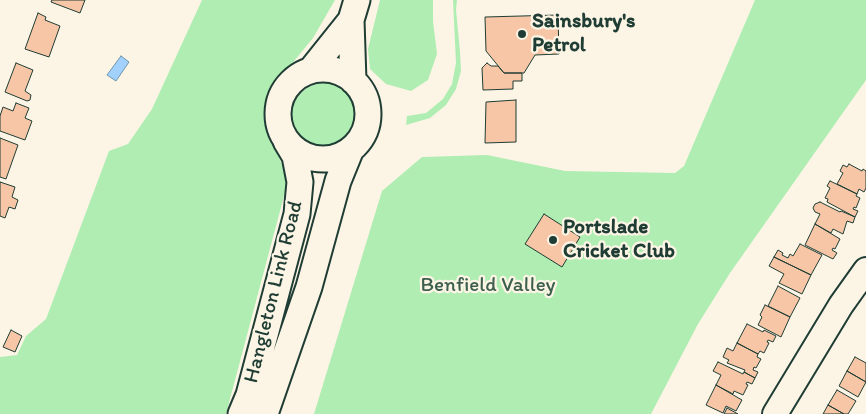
<!DOCTYPE html>
<style>
body{margin:0}
canvas{display:block;background:#fcf5e5}
</style>
<canvas width="866" height="414"></canvas>
<script>
const g = document.querySelector('canvas').getContext('2d');
g.lineJoin = 'round';
function fillPath(path, color) {
  g.fillStyle = color;
  g.fill(path, 'evenodd');
}
function toPath(rows) {
  const path = new Path2D();
  for (const r of rows) {
    if (r.length === 3) {
      path.moveTo(r[0] + r[2], r[1]);
      path.arc(r[0], r[1], r[2], 0, 2 * Math.PI);
      continue;
    }
    path.moveTo(r[0], r[1]);
    for (let i = 2; i < r.length; i += 2) path.lineTo(r[i], r[i + 1]);
  }
  return path;
}
function strokePath(path, color, width, dash) {
  g.strokeStyle = color;
  g.lineWidth = width;
  g.lineCap = dash ? 'butt' : 'round';
  g.setLineDash(dash || []);
  g.stroke(path);
}
function label(font, color, halo, rows, align = 'center') {
  g.font = font + ' Itim,sans-serif';
  g.lineWidth = 4.5;
  g.setLineDash([]);
  g.textBaseline = 'middle';
  g.strokeStyle = halo;
  g.fillStyle = color;
  for (const [text, x, y, turn = 0] of rows) {
    g.save();
    g.translate(x, y);
    g.rotate((+turn || 0) * Math.PI / 180);
    g.textAlign = isNaN(turn) ? turn : align;
    if (halo) g.strokeText(text, 0, 0);
    g.fillText(text, 0, 0);
    g.restore();
  }
}
const green = toPath([
 [202,0,335,0,313,38,272,88,267,112,273,141,288,181,226,414,0,414,0,357,17,355,26,336,46,319,109,151,128,144,152,109],
 [380,0,433,0,433,21,437,54,428,80,411,91,386,84,370,69,368,49],
 [453,0,457,0,456,10,460,52,461,71,456,89,446,105,430,118,406,125,407,116,426,113,443,99,452,84,456,63],
 [755,0,866,0,866,80,730,273,698,324,651,414,314,414,382,191,422,157,487,155,565,171,675,173,684,166],
 [325,117,34]
]);
const water = toPath([
 [121,56,129,62,116,81,107,75,121,56]
]);
const building = toPath([
 [52,0,85,0,80,13,51,2,52,0],
 [38,13,46,17,45,20,60,26,49,57,25,49,38,13],
 [558,15,559,54,535,55,524,73,504,73,486,51,485,17,558,15],
 [16,63,33,70,25,91,31,95,30,100,27,101,5,92,16,63],
 [487,63,491,66,498,66,504,73,522,73,522,81,513,81,513,89,483,90,482,68,487,63],
 [516,100,516,142,485,143,486,102,516,100],
 [16,103,29,108,25,118,32,121,25,140,0,131,0,116,3,107,13,111,16,103],
 [0,138,18,145,6,179,0,177,0,138],
 [849,164,862,171,863,169,866,171,866,188,864,192,859,189,857,194,837,184,843,173,840,171,843,165,847,167,849,164],
 [830,181,857,194,856,196,860,198,856,208,854,207,853,209,858,211,855,217,827,202,828,199,825,198,830,188,827,186,830,181],
 [0,182,15,187,12,197,18,200,15,209,9,207,5,218,0,216,0,182],
 [820,202,840,212,841,211,855,217,853,223,847,221,843,234,833,229,831,233,815,224,820,214,815,212,813,208,815,204,820,202],
 [544,214,580,237,562,267,525,244,544,214],
 [815,224,840,239,835,249,833,248,832,250,837,253,833,259,805,245,815,224],
 [800,244,822,255,811,275,774,257,778,250,783,253,782,255,788,258,790,254,793,256,800,244],
 [774,257,811,275,802,294,779,283,784,274,769,266,774,257],
 [778,286,800,298,790,317,768,306,778,286],
 [765,305,790,317,781,337,758,325,762,317,760,315,765,305],
 [747,324,763,332,764,330,776,336,773,342,768,340,767,342,769,343,764,353,760,351,758,354,737,343,747,324],
 [11,330,22,336,15,352,3,347,11,330],
 [737,343,758,354,757,357,761,359,756,368,754,367,753,370,758,372,755,378,744,372,745,370,727,363,729,360,723,357,727,348,733,351,737,343],
 [855,357,866,363,866,382,847,371,855,357],
 [718,362,743,374,744,372,755,378,752,384,747,382,746,384,748,385,743,395,734,391,733,394,716,385,721,375,713,371,718,362],
 [847,371,866,382,858,397,839,386,847,371],
 [716,385,742,400,736,411,726,406,723,413,706,405,716,385],
 [837,390,856,401,848,414,844,414,828,405,837,390],
 [828,405,844,414,823,414,828,405],
 [727,408,738,414,724,414,727,408]
]);
const primary = toPath([
 [775,414,841,305,866,270]
]);
const trunk = toPath([
 [323,114,45],
 [311,70,351,20],
 [353,81,351,20,357,0],
 [241,414,249,395,297,214,300,182,295,156,286,141],
 [265,414,309,287,338,181,351,149]
]);
const markers = [
 [522,34,5,"#1f3d34"],
 [553,240,5,"#1f3d34"]
];
const poiNames = [
 ["Sainsbury's",532,22],
 ["Petrol",532,46],
 ["Portslade",563,228],
 ["Cricket Club",563,252]
];
const parkNames = [
 ["Benfield Valley",488,286]
];
const streetNames = [
 ["Hangleton Link Road",274,292,-76]
];
fillPath(green, '#b0edb3');
fillPath(water, '#a2d1fe');
strokePath(water, '#6e96ad', 1);
fillPath(building, '#f6c6a6');
strokePath(building, '#1f3d34', 1);
strokePath(primary, '#1f3d34', 28);
strokePath(trunk, '#1f3d34', 29);
strokePath(primary, '#fcf5e5', 24);
strokePath(trunk, '#fcf5e5', 25);
for (const [x, y, r, color] of markers) {
  const dot = new Path2D();
  dot.arc(x, y, r, 0, 2 * Math.PI);
  g.fillStyle = color;
  g.fill(dot);
  strokePath(dot, '#fcf5e5', 2);
}
label('bold 21px', '#1f3d34', '#fcf5e5', poiNames, 'left');
label('21px', '#3c604d', '#fcf5e5', parkNames);
label('21px', '#1f3d34', '#fcf5e5', streetNames);
</script>
